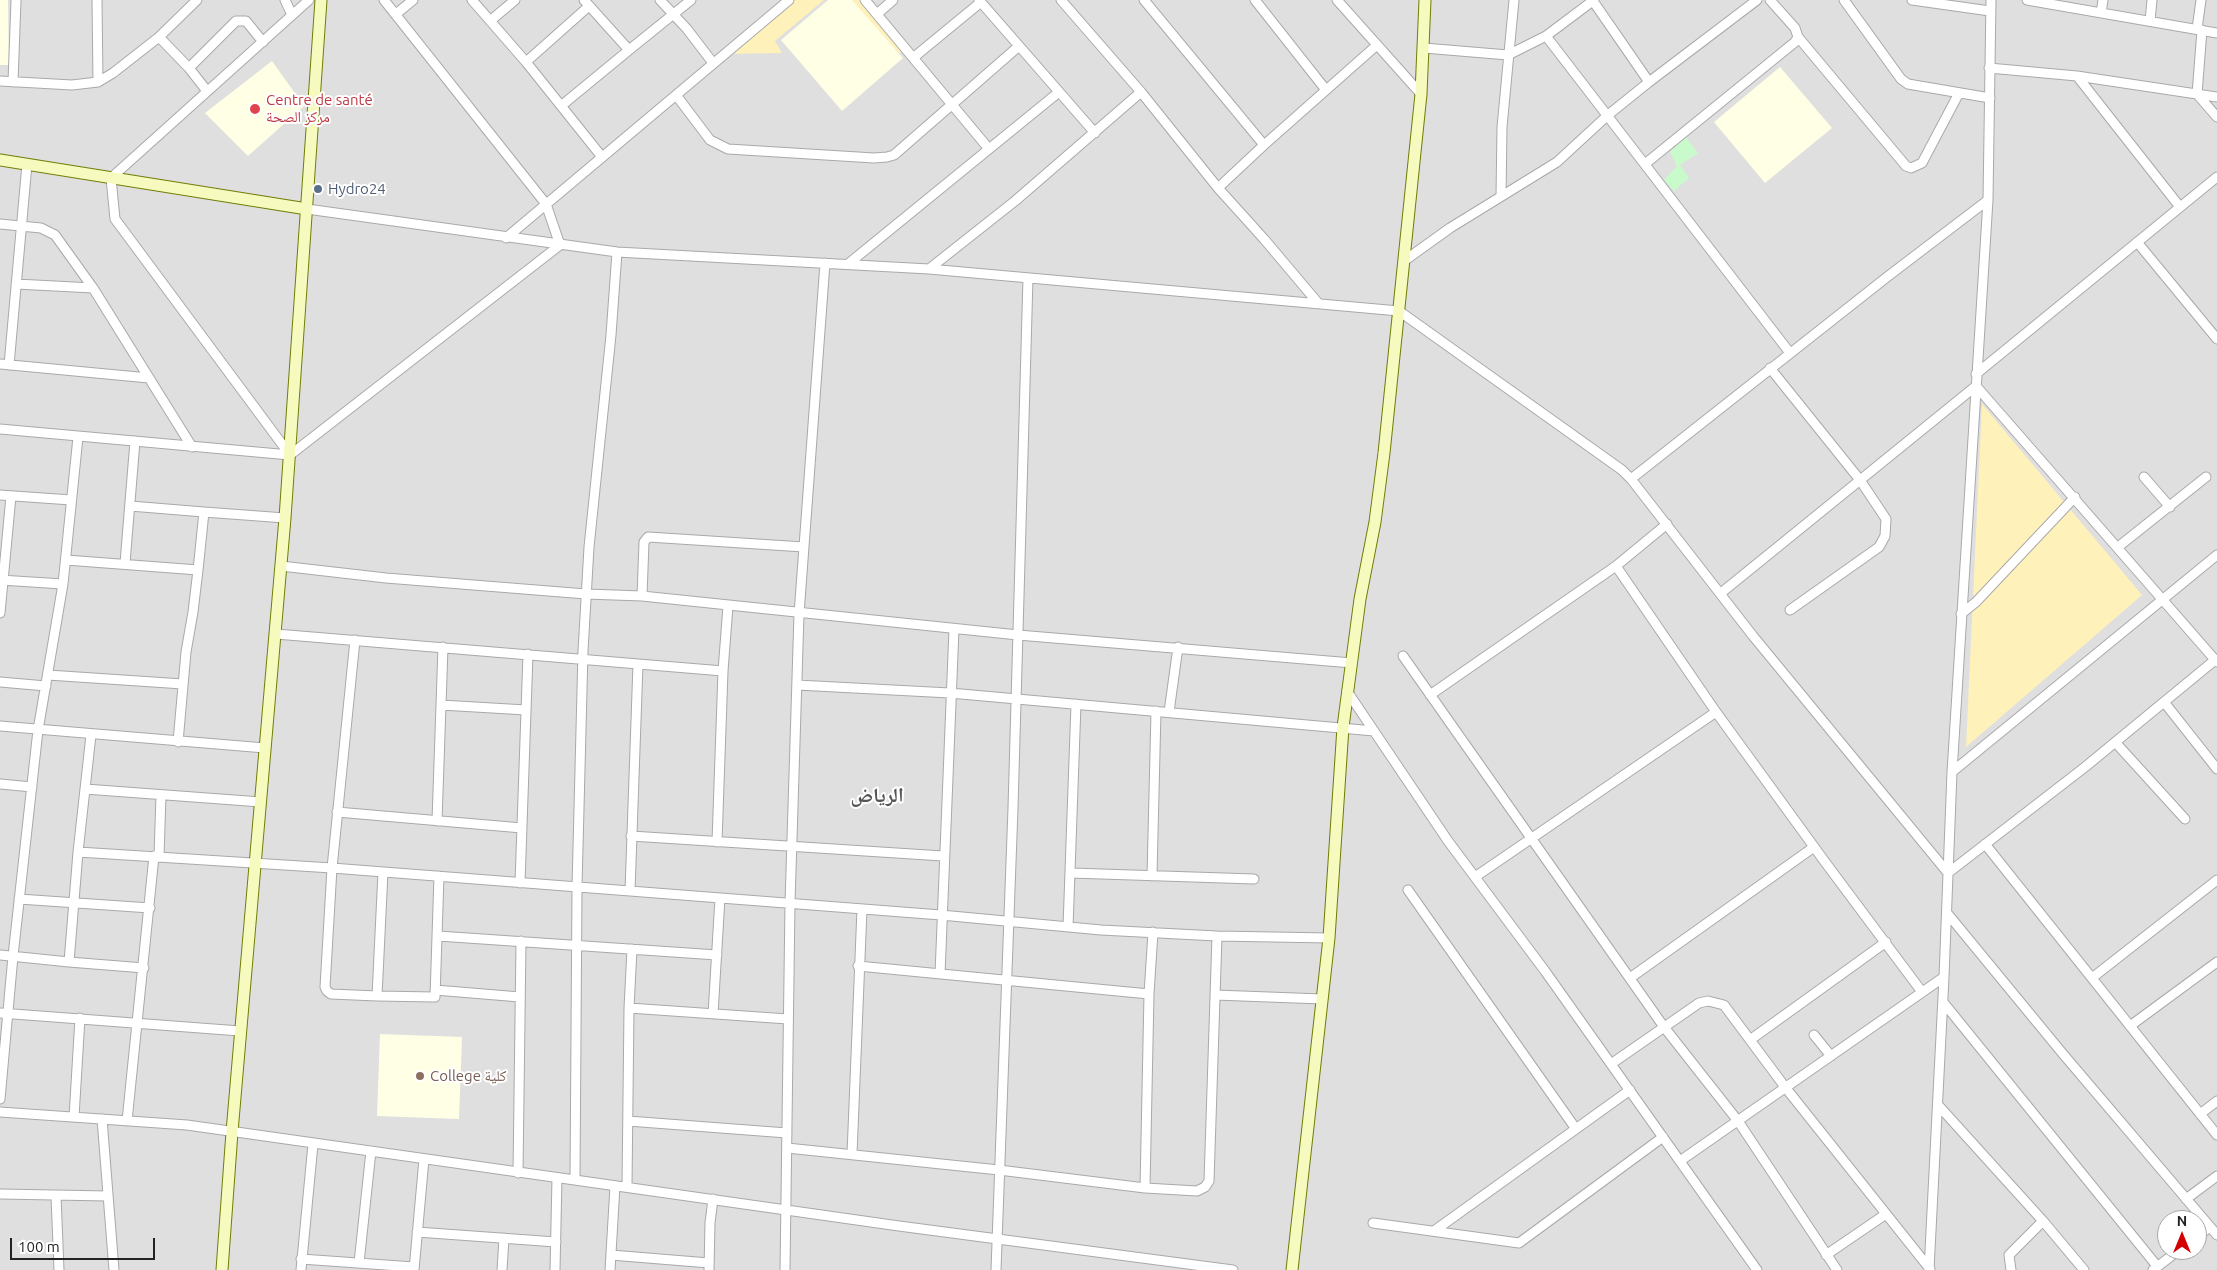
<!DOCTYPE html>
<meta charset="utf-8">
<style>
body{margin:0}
#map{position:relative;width:2217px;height:1270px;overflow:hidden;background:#f2efe9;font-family:Ubuntu,sans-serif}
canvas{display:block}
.north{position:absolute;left:2157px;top:1210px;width:50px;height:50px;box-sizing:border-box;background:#fff;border:1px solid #a7a7a7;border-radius:50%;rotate:0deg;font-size:14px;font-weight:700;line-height:20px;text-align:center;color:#222}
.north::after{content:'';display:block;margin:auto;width:18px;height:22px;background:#d40000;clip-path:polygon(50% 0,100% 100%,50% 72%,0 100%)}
.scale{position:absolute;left:10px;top:1238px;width:145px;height:22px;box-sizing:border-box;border:2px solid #222;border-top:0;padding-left:6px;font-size:15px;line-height:18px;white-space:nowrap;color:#222;-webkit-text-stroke:4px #fff;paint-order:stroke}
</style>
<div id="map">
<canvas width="2217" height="1270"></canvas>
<div class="north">N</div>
<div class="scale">100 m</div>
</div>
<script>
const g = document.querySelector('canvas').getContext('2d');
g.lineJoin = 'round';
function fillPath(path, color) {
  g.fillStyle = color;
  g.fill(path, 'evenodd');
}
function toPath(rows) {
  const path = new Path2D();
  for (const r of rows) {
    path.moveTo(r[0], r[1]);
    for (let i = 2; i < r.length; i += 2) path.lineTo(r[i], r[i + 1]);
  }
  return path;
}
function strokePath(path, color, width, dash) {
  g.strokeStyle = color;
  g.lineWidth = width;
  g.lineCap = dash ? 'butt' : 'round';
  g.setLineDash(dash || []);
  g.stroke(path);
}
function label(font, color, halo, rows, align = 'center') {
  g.font = font + ' Ubuntu,"Noto Naskh Arabic",sans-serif';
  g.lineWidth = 4;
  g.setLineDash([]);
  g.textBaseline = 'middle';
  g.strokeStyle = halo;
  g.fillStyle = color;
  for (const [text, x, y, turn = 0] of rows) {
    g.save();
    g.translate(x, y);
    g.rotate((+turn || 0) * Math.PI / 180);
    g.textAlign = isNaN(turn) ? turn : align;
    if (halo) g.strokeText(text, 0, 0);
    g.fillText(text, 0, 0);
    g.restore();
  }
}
const residential = toPath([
 [0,0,2217,0,2217,1270,0,1270],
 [2167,1220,2197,1220,2197,1250,2167,1250]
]);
const education = toPath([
 [0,0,8,0,9,65,0,65],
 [828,0,853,0,903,58,842,111,781,40],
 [272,61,304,106,248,156,205,113],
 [1780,67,1832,128,1765,183,1714,122],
 [380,1034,462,1037,459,1119,377,1116]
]);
const sand = toPath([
 [793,0,824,0,775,41,782,53,725,54],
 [852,0,862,0,909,52,899,53],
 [1982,404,2142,595,1966,747]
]);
const park = toPath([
 [1686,137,1698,153,1680,165,1689,178,1674,191,1664,180,1677,166,1670,152]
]);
const street = toPath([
 [97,0,98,82],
 [285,0,292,15],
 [472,0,526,62,602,157],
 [660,0,687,29,713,63],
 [865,0,989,149,1059,92],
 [979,0,1095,133],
 [1061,0,1141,92,1218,188,1264,239,1318,303],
 [1144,0,1264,145,1218,188],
 [1255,0,1326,90],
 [1337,0,1421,94],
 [1844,0,1901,79,1908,84,1990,98],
 [1912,0,1990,11],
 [2027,0,2217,33],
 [1593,1,1649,82],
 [2101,13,2103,0],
 [396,14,413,0],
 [877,14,893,0],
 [490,21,515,0],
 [2150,21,2152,0],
 [2197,29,2201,0],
 [2202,30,2197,94,2217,117],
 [1546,36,1790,353],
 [1798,37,1906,166,1911,168,1922,163,1959,93],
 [1424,48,1508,55,1546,36,1594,0],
 [629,50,691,0],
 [913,58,981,2],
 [526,62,589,6],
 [189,68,159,37,197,0],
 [1989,68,2077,76,2217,97],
 [2077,76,2180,207],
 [0,81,72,85,98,82,113,73,159,37],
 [13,82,16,0],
 [207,91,189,68,236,21,246,21,263,42],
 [676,95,710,140,728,149,874,158,887,157,894,155,1019,46],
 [561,106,629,50,584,0],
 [1264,145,1377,45],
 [1645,164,1795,42,1798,37,1795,28,1770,0],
 [1501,196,1502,127,1514,0],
 [307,209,617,252,929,269,1399,311,1622,470,1631,479,1753,636,1948,873,2085,767,2215,660],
 [0,224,41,228,55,235,93,288,192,447],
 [506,238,789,0],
 [2137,242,2217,339],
 [1404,261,1450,228,1557,162,1608,115,1649,82,1757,0],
 [848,264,989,149],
 [929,269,1015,201,1141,92],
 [16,284,93,288],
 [0,364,149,378],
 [9,365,27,164],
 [1770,368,1860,480,1886,519,1885,536,1879,547,1790,610],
 [1976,374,2217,177],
 [0,429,290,455,560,245,546,204,384,0],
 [290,455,115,219,111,178,309,0],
 [2144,477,2170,507],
 [1631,479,1887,277,1988,200],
 [0,495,71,500],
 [130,506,204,512,198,570],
 [204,512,285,518],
 [2118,547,2206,477],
 [66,560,198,570,193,612,186,652,178,742],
 [125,563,135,441],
 [281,566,386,578,586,594,642,596,1018,635,1352,663],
 [1616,566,1716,712,1825,862,1922,992],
 [0,580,63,584],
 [1721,593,1976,386,2217,662],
 [642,596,644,542,648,537,804,547],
 [0,613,11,496],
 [1961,614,1976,602,2075,497],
 [276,634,723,671],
 [355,640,332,868,325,987,327,991,331,994,377,996,435,997,439,876],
 [1403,656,1664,1027,1738,1121,1837,1270],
 [48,675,183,684],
 [0,682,46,686],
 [797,685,950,693,1374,731],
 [1347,691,1448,841,1545,971,1757,1270],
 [1430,695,1616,566,1667,524],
 [2164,702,2217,769],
 [441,705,526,710],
 [1169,712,1178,647],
 [0,726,265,748],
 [91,735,78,852,332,868,941,915,1101,930,1217,936,1329,938],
 [2115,742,2185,819],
 [1952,772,2217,555],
 [0,784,32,787],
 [85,789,261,802],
 [337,812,522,828],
 [437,821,443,647],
 [631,836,943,856],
 [717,842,723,671,728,606],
 [1985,844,2217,1135],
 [159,856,161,795],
 [1071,873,1254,879],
 [1152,876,1156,711],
 [1475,877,1716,712],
 [520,883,528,654],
 [1408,890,1576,1129],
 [630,891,638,664],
 [19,899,150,908],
 [1947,913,2063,1054,2217,1235],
 [1068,927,1076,704],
 [438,936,717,955],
 [0,955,69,962,78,852],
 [69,962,144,968],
 [858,966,1149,994],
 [940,974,954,629],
 [1630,978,1814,847],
 [2092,978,2217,880],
 [435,990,520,997],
 [1215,995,1322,999],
 [377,996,383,872],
 [1943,1002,2157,1266],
 [629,1008,788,1019],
 [0,1013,240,1031],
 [713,1014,720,898],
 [2130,1026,2217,962],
 [1814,1035,1831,1056],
 [1750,1040,1886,942],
 [1611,1064,1699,1003,1708,1001,1724,1005,1785,1087,1930,1269],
 [0,1099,13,956,38,730,63,584,78,437],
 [1938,1105,2043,1221,2084,1270],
 [0,1112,187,1125,899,1226,1233,1270],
 [2200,1114,2217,1101],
 [74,1117,80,1018],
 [102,1119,114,1270],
 [127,1121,154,856],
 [628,1121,787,1133],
 [787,1148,999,1170,1145,1188,1197,1191,1205,1187,1209,1181,1217,936],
 [852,1154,862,909],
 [1680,1161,1944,977],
 [518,1173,521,941],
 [575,1180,577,887,583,651,589,547,611,335,617,252],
 [627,1187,629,1008,632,949],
 [1145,1188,1149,994,1153,932],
 [0,1194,108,1196],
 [56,1196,59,1270],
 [2186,1199,2217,1176],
 [1373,1223,1519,1243,1663,1137],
 [1434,1231,1630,1090],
 [417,1232,556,1242],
 [2197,1237,2210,1227],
 [611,1255,709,1263],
 [1826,1255,1886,1214],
 [301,1259,414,1267],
 [359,1263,371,1151],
 [301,1270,313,1144],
 [414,1270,424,1159],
 [502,1270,504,1238],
 [555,1270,557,1178],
 [610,1270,615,1186],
 [709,1270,710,1223,713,1199],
 [785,1270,790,903,799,614,825,263],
 [996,1270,1013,808,1028,278],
 [1929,1270,1944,977,1952,772,1988,200,1991,0],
 [2011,1270,2009,1255,2043,1221],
 [2153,1270,2179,1250]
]);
const secondary = toPath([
 [0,160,307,209],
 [222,1270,232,1132,285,518,321,0],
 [1292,1270,1329,938,1343,727,1360,599,1375,522,1384,453,1421,94,1425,0]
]);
const markers = [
 [255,109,6,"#e0444e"],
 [318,189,5,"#5c6f8a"],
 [420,1076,5,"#8d6e63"]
];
const healthNames = [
 ["Centre de santé",266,100],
 ["مركز الصحة",266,117]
];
const serviceNames = [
 ["Hydro24",328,189]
];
const educationNames = [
 ["College كلية",430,1076]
];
const districtNames = [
 ["الرياض",877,795]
];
fillPath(residential, '#e0dfdf');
fillPath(education, '#ffffe5');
fillPath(sand, '#fff1ba');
fillPath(park, '#c8facc');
strokePath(street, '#a9a9a9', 11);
strokePath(secondary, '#707d05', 13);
strokePath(street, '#fff', 9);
strokePath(secondary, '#f7fabf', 11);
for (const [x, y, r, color] of markers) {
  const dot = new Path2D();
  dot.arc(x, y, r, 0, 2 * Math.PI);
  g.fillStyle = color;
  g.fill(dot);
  strokePath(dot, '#fff', 2);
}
label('15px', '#be3a42', '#fff', healthNames, 'left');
label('15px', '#4e5e75', '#fff', serviceNames, 'left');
label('15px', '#785e54', '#fff', educationNames, 'left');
label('bold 20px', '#555', '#fff', districtNames);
</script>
